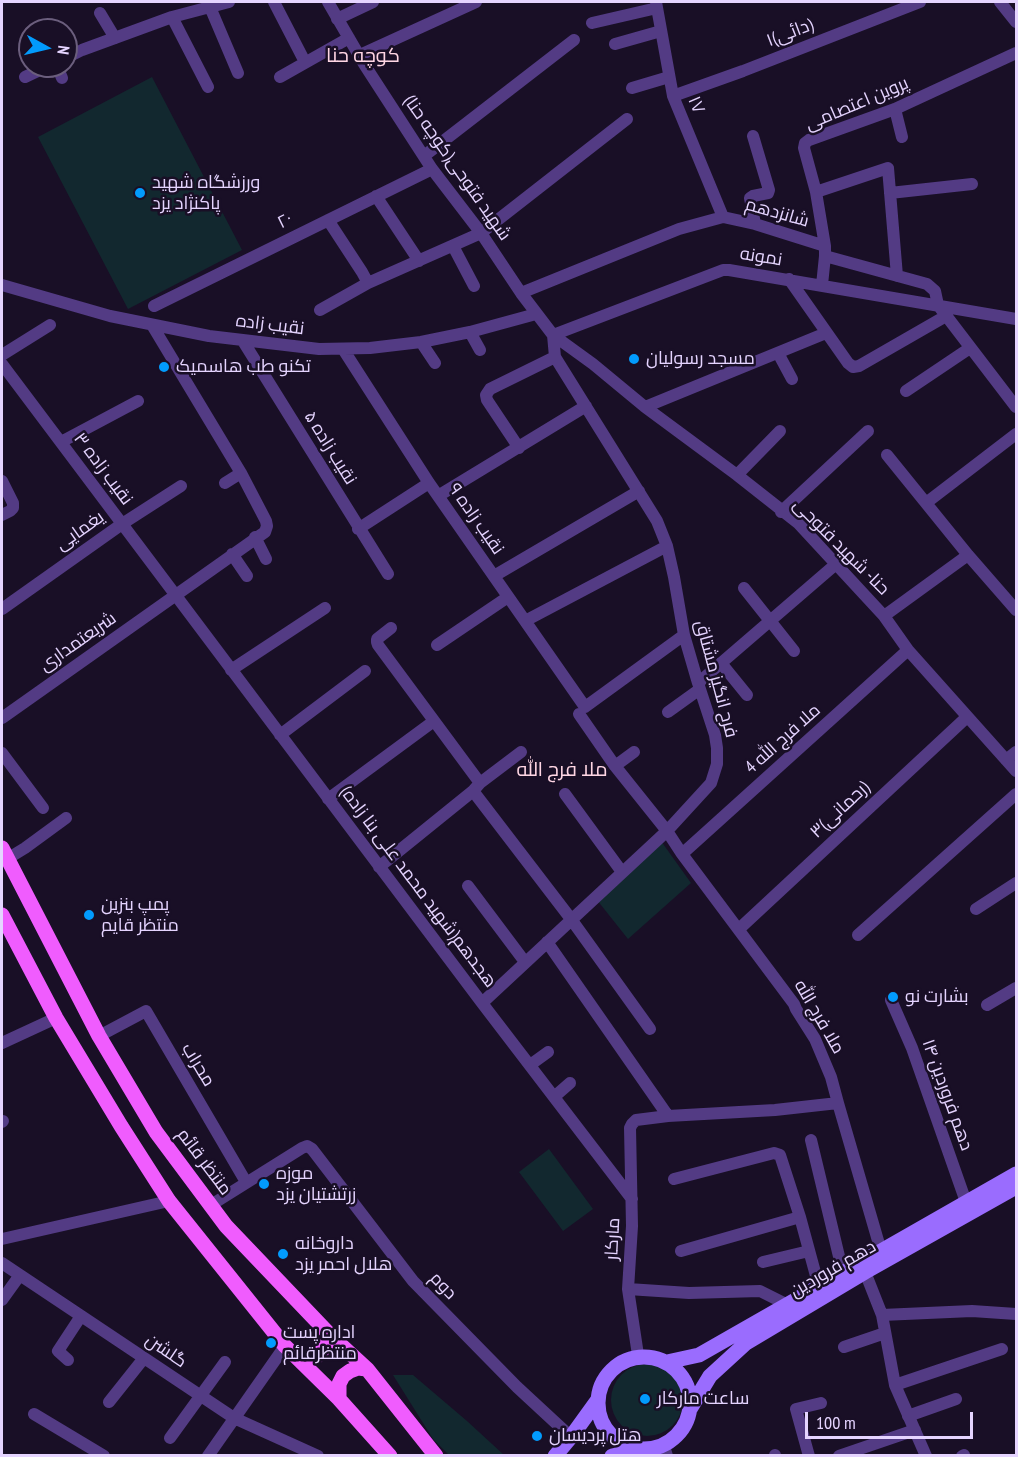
<!DOCTYPE html>
<meta charset="utf-8">
<style>
body{margin:0}
#map{position:relative;width:1018px;height:1457px;overflow:hidden;background:#190f26;font-family:"PT Sans Narrow",sans-serif}
canvas{display:block}
.frame{position:absolute;inset:0;border:3px solid #e5d4ff;pointer-events:none}
.north{position:absolute;left:18px;top:18px;width:60px;height:60px;box-sizing:border-box;background:#190f26;border:2px solid #6b5e7d;border-radius:50%;rotate:98deg;font-size:16px;font-weight:700;line-height:24px;text-align:center;color:#e5d4ff}
.north::after{content:'';display:block;margin:auto;width:21px;height:27px;background:#029bfd;clip-path:polygon(50% 0,100% 100%,50% 72%,0 100%)}
.scale{position:absolute;left:805px;top:1412px;width:168px;height:27px;box-sizing:border-box;border:3px solid #e5d4ff;border-top:0;padding-left:8px;font-size:18px;line-height:21px;white-space:nowrap;color:#e5d4ff;-webkit-text-stroke:4px #190f26;paint-order:stroke}
</style>
<div id="map">
<canvas width="1018" height="1457"></canvas>
<div class="frame"></div>
<div class="north">N</div>
<div class="scale">100 m</div>
</div>
<script>
const g = document.querySelector('canvas').getContext('2d');
g.lineJoin = 'round';
function fillPath(path, color) {
  g.fillStyle = color;
  g.fill(path, 'evenodd');
}
function toPath(rows) {
  const path = new Path2D();
  for (const r of rows) {
    if (r.length === 3) {
      path.moveTo(r[0] + r[2], r[1]);
      path.arc(r[0], r[1], r[2], 0, 2 * Math.PI);
      continue;
    }
    path.moveTo(r[0], r[1]);
    for (let i = 2; i < r.length; i += 2) path.lineTo(r[i], r[i + 1]);
  }
  return path;
}
function strokePath(path, color, width, dash) {
  g.strokeStyle = color;
  g.lineWidth = width;
  g.lineCap = dash ? 'butt' : 'round';
  g.setLineDash(dash || []);
  g.stroke(path);
}
function label(font, color, halo, rows, align = 'center') {
  g.font = font + ' "PT Sans Narrow",Cairo,sans-serif';
  g.lineWidth = 5;
  g.setLineDash([]);
  g.textBaseline = 'middle';
  g.strokeStyle = halo;
  g.fillStyle = color;
  for (const [text, x, y, turn = 0] of rows) {
    g.save();
    g.translate(x, y);
    g.rotate((+turn || 0) * Math.PI / 180);
    g.textAlign = isNaN(turn) ? turn : align;
    if (halo) g.strokeText(text, 0, 0);
    g.fillText(text, 0, 0);
    g.restore();
  }
}
const green = toPath([
 [152,77,242,250,128,309,38,137],
 [661,841,691,883,628,939,597,900],
 [549,1149,593,1209,563,1231,519,1172],
 [647,1400,36],
 [393,1375,413,1375,467,1421,504,1455,449,1455,433,1439]
]);
const minor = toPath([
 [274,2,305,62],
 [328,2,364,64,432,169,481,233,521,293,553,335,593,364,645,407,737,475,798,523,884,616,908,650,1016,771],
 [656,2,673,96,723,217],
 [1000,2,1016,22],
 [210,7,238,73],
 [100,13,115,38],
 [172,17,208,87],
 [337,19,373,2],
 [592,23,657,8],
 [615,44,661,31],
 [360,55,476,2],
 [66,58,82,50,172,17,229,2],
 [57,66,62,78],
 [25,77,48,66],
 [280,77,349,38],
 [632,88,669,77],
 [673,96,743,71,920,2],
 [895,109,902,137],
 [753,136,769,190,768,193,753,196,750,198,755,224],
 [424,156,574,40],
 [816,192,888,168,897,276],
 [890,193,972,184],
 [376,196,419,261],
 [328,220,362,272,368,283],
 [453,246,474,286],
 [825,246,816,192,804,148,805,143,809,140,895,109,1016,53],
 [789,279,848,363,853,367,859,366,946,316],
 [2,285,110,316,209,336,319,349,370,348,421,342,470,332,536,314],
 [822,285,825,256],
 [521,293,679,229,723,217,755,224,825,246,825,256,927,284,935,291,938,305,1016,407],
 [154,306,432,169],
 [320,310,368,283,481,233,627,119],
 [470,332,480,350],
 [553,335,723,270,729,270,1016,319],
 [243,341,388,574],
 [421,342,435,363],
 [343,349,429,483,585,707,684,635],
 [778,353,792,379],
 [2,355,50,325],
 [2,364,482,1003,632,1199],
 [906,391,970,348],
 [645,407,826,333],
 [61,442,138,401],
 [519,448,487,400,486,395,490,389,555,357],
 [887,455,968,555,1016,610],
 [737,475,780,431],
 [2,481,13,503,13,508,10,511,2,515],
 [225,483,241,473],
 [438,496,586,406],
 [926,503,1016,434],
 [781,512,868,431],
 [358,529,429,483],
 [255,537,266,559],
 [232,554,247,576],
 [494,576,639,491],
 [744,588,794,651],
 [2,609,122,524,181,486],
 [884,616,968,555],
 [525,621,667,546],
 [391,628,377,639,377,642,378,645,480,783],
 [437,645,508,597],
 [721,663,747,695],
 [231,670,325,608],
 [698,683,836,564],
 [668,712,700,689],
 [579,714,615,766,667,831,682,854,794,1004,796,1009,815,1039,831,1077,838,1103,881,1251],
 [2,718,265,532,267,526,266,521,241,473,152,325],
 [280,735,365,671],
 [2,753,43,808],
 [1006,760,1016,752],
 [615,766,634,752],
 [473,791,571,919,650,1029],
 [565,794,622,872],
 [328,799,434,721],
 [682,854,908,650],
 [7,859,25,848,66,818],
 [379,867,473,791,480,783,521,752],
 [468,886,525,962],
 [976,909,1016,883],
 [739,929,967,717],
 [858,935,1016,794],
 [547,942,668,1116],
 [891,1000,912,1048,966,1202],
 [482,1003,667,831,711,783,717,764,717,748,715,735,698,683,684,635,674,577,667,546,657,521,555,357,553,335],
 [987,1005,1016,988],
 [99,1036,146,1011,246,1182],
 [2,1043,56,1018],
 [530,1065,548,1052],
 [554,1097,570,1083],
 [2,1122,3,1121],
 [811,1140,843,1273],
 [674,1179,774,1153,780,1155,800,1217,819,1287],
 [211,1205,302,1148,307,1146,312,1149,413,1281,517,1387,571,1437],
 [2,1239,169,1201],
 [681,1251,800,1217],
 [763,1262,809,1251],
 [2,1263,234,1418,318,1456],
 [865,1272,882,1315,895,1385,926,1456],
 [628,1289,689,1293,760,1291,788,1305],
 [2,1300,20,1275],
 [882,1315,972,1311,1016,1314],
 [844,1347,885,1333],
 [638,1355,628,1289,632,1226,630,1128,632,1124,636,1120,668,1116,775,1110,838,1103],
 [68,1360,58,1351,81,1316],
 [895,1385,1002,1349],
 [109,1402,144,1358],
 [34,1414,104,1456],
 [908,1416,956,1399],
 [170,1438,225,1362],
 [664,1446,667,1456],
 [775,1455,775,1456],
 [208,1456,285,1346],
 [809,1456,796,1409,821,1403],
 [839,1456,915,1430],
 [962,1456,964,1455]
]);
const secondary = toPath([
 [644,1403,46],
 [667,1362,699,1355,1016,1174],
 [690,1409,710,1376,746,1343,865,1272,1016,1187],
 [555,1456,571,1437,597,1401],
 [612,1456,639,1450]
]);
const primary = toPath([
 [2,848,99,1036,156,1132,226,1226,330,1335,367,1369,436,1456],
 [2,915,56,1018,121,1126,169,1201,285,1346,339,1399,390,1456],
 [298,1358,308,1359,317,1356,325,1347,330,1335],
 [339,1399,339,1384,343,1376,350,1371,358,1368,367,1369]
]);
const markers = [
 [140,193,6,"#029bfd"],
 [634,359,6,"#029bfd"],
 [164,367,6,"#029bfd"],
 [89,915,6,"#029bfd"],
 [893,997,6,"#029bfd"],
 [264,1184,6,"#029bfd"],
 [283,1254,6,"#029bfd"],
 [271,1343,6,"#029bfd"],
 [645,1399,6,"#029bfd"],
 [537,1436,6,"#029bfd"]
];
const streetNames = [
 ["۱(دائی)",790,33,-21],
 ["پروین اعتصامی",857,104,-23],
 ["۱۷",696,105,67],
 ["(کوچه حنا)شهید فتوحی",457,168,55],
 ["شانزدهم",777,213,16],
 ["۲۰",285,221,-26],
 ["نمونه",761,257,9],
 ["نقیب زاده",270,325,7],
 ["نقیب زاده ۵",330,448,58],
 ["نقیب زاده ۳",103,469,53],
 ["نقیب زاده ۹",476,519,55],
 ["یغمایی",80,531,-35],
 ["حنا- شهید فتوحی",841,547,45],
 ["شریعتمداری",78,642,-35],
 ["فرح انگیز مشتاق",716,679,75],
 ["4 ملا فرج الله",783,739,-42],
 ["۳(رحمانی)",840,810,-43],
 ["هجدهم(شهید محمد علی بنا زاده)",418,887,53],
 ["ملا فرج الله",819,1017,60],
 ["محراب",198,1065,59],
 ["دهم فروردین ۱۴",947,1095,70],
 ["منتظر قائم",204,1162,53],
 ["مارکار",613,1239,-87],
 ["دهم فروردین",833,1269,-30],
 ["دوم",443,1286,46],
 ["گلشن",166,1351,34]
];
const poiNames = [
 ["ورزشگاه شهید",152,183],
 ["پاکنژاد یزد",152,204],
 ["مسجد رسولیان",646,359],
 ["تکنو طب هاسمیک",176,367],
 ["پمپ بنزین",101,905],
 ["منتظر قایم",101,926],
 ["بشارت نو",905,997],
 ["موزه",276,1174],
 ["زرتشتیان یزد",276,1195],
 ["داروخانه",295,1244],
 ["هلال احمر یزد",295,1265],
 ["اداره پست",283,1333],
 ["منتظرقائم",283,1354],
 ["ساعت مارکار",657,1399],
 ["هتل پردیسان",549,1436]
];
const neighbourhoodNames = [
 ["کوچه حنا",363,56],
 ["ملا فرج الله",562,770]
];
fillPath(green, '#12282f');
strokePath(minor, '#533b84', 12);
strokePath(secondary, '#9a6cfe', 15);
strokePath(primary, '#f05cfe', 15);
for (const [x, y, r, color] of markers) {
  const dot = new Path2D();
  dot.arc(x, y, r, 0, 2 * Math.PI);
  g.fillStyle = color;
  g.fill(dot);
  strokePath(dot, '#190f26', 2);
}
label('18px', '#e5d4ff', '#190f26', streetNames);
label('18px', '#e5d4ff', '#190f26', poiNames, 'left');
label('20px', '#ffd6e4', '#190f26', neighbourhoodNames);
</script>
